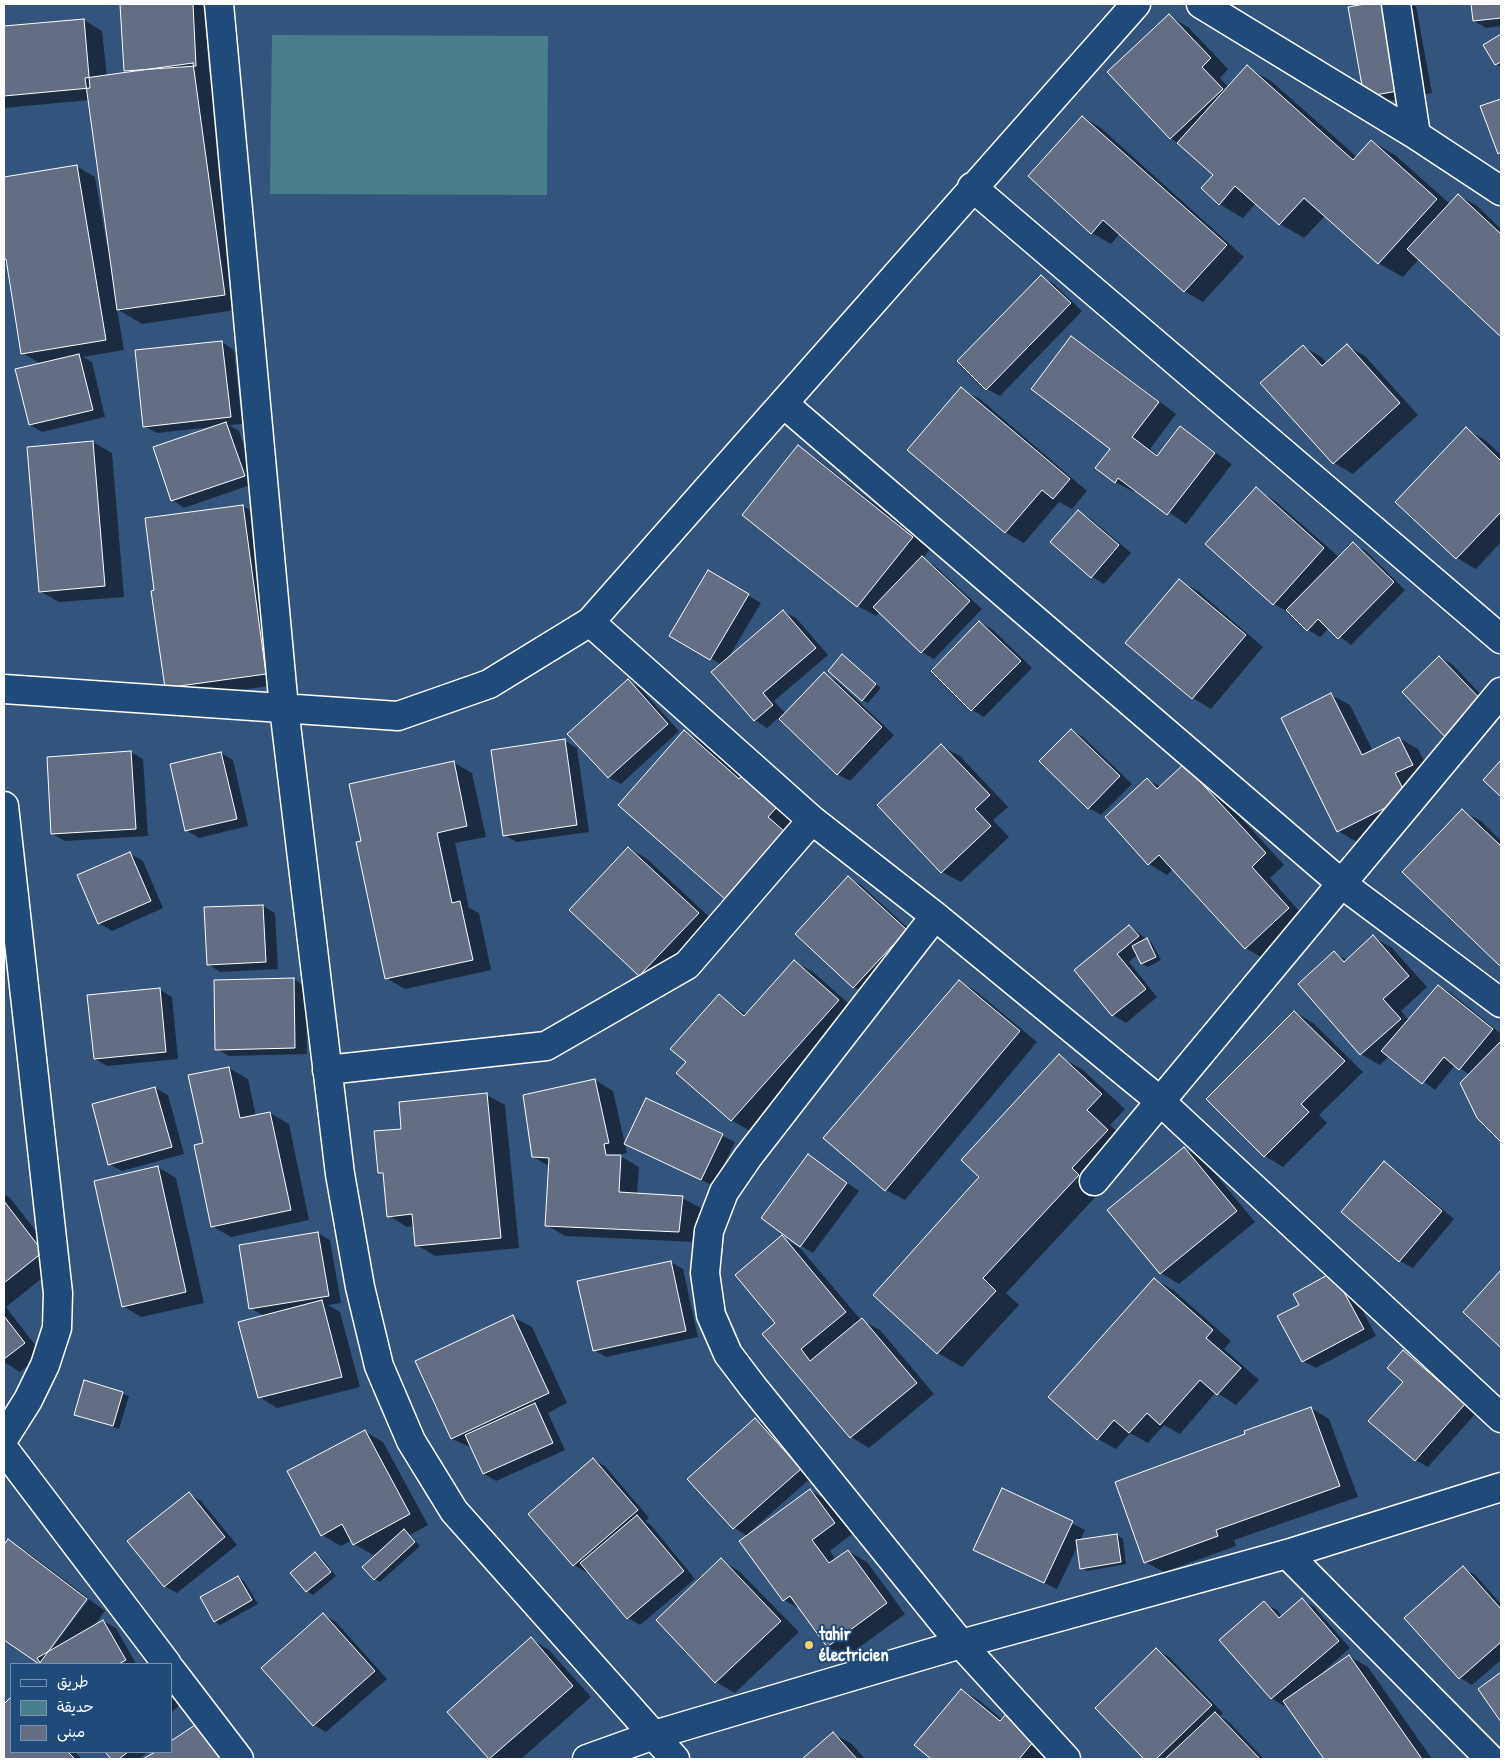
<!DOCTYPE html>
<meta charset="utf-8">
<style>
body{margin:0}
#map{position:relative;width:1505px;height:1763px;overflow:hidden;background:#33547d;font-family:"Patrick Hand","Playpen Sans Arabic",sans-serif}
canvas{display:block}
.frame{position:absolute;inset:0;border:5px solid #fff;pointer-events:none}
.legend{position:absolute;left:10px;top:1663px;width:162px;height:90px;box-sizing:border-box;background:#1f4a7a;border:1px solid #7992af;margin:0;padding:6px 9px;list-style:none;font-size:15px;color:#fff}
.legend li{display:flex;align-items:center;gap:10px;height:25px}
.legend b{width:25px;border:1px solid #7992af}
</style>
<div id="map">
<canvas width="1505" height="1763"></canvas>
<div class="frame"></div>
<ul class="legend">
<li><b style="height:6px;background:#1f4a7a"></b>طريق</li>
<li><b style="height:14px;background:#497e8d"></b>حديقة</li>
<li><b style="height:14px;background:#636d83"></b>مبنى</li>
</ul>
</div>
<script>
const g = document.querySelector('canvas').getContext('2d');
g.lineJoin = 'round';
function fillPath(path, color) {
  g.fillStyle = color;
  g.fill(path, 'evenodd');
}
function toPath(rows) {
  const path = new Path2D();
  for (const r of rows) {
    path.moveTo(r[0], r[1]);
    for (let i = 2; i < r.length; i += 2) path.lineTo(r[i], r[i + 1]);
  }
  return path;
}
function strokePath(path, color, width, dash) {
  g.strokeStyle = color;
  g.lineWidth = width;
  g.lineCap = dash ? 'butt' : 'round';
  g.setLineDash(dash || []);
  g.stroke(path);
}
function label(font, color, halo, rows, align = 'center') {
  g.font = font + ' "Patrick Hand",sans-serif';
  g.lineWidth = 4;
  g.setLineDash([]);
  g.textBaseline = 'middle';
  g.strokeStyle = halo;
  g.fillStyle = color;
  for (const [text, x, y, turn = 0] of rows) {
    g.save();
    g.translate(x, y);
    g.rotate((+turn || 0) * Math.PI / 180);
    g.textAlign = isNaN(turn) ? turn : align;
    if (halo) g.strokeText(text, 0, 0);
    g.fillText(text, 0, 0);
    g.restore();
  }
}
const green = toPath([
 [272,35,548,36,547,195,270,194]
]);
const shadow = toPath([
 [121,4,199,4,205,7,209,74,217,79,249,308,142,324,117,309,124,350,83,357,92,362,105,417,42,432,30,425,41,364,22,353,8,266,4,263,4,178,76,166,95,177,107,246,109,245,89,100,4,108,4,28,84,20,102,31,107,77,130,73,125,71],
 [1372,4,1416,6,1432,93,1377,103,1349,8],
 [1472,4,1501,4,1501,26,1486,28,1474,21],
 [1169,16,1188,27,1228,69,1220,78,1228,87,1247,67,1271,81,1357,157,1371,141,1395,155,1450,204,1458,195,1477,206,1501,229,1501,335,1419,259,1403,277,1378,263,1325,216,1304,238,1280,224,1256,203,1243,218,1219,204,1215,175,1171,138],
 [1501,36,1501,67,1496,64,1485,46],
 [1501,100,1501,154,1499,153,1482,107],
 [1083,117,1101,128,1244,257,1203,302,1184,291,1120,233,1111,244,1092,233,1029,176],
 [1041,277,1054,284,1082,311,1000,396,987,389,958,361],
 [1071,338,1090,349,1176,414,1150,449,1159,456,1180,428,1232,464,1186,524,1136,490,1134,492,1115,482,1112,449],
 [222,342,234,350,242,424,229,425,239,431,256,483,184,508,172,500,212,427,157,433,144,426],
 [1303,346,1321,357,1327,363,1347,346,1365,356,1418,415,1353,474,1334,463,1262,383],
 [961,389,980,399,1087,491,1072,509,1059,502,1024,543,1005,532],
 [1466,429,1485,440,1501,455,1501,542,1476,569,1457,558,1397,502],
 [93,442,112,453,124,597,59,602,40,591],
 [798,447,816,458,931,548,923,558,934,565,982,609,934,659,922,652,880,612,876,616,858,606],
 [1256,489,1274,500,1340,558,1353,544,1366,551,1405,590,1351,645,1329,628,1320,637,1308,630,1293,615,1274,604,1207,544],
 [243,506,261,517,284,684,184,698,166,687],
 [1078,511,1091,519,1131,553,1104,584,1092,577],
 [708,572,761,603,727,660,783,611,796,618,828,655,774,701,786,714,824,674,837,681,894,735,850,781,837,774,783,714,767,728,755,720,713,672,722,665,671,635],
 [1179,581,1198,591,1263,647,1211,709,1193,698],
 [980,622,992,629,1032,668,984,717,972,710],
 [843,656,881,688,868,703,862,700],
 [1439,657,1452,664,1499,714,1463,748],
 [628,681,640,688,679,731,621,784,608,777],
 [1331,695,1350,705,1373,751,1399,738,1418,749,1431,775,1412,784,1424,808,1357,842,1338,831],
 [1071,730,1083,737,1132,784,1101,815,1089,808],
 [684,732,703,742,742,777,801,812,786,828,803,843,744,909,726,898,620,805],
 [565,741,577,748,589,832,517,842,504,835],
 [941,746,960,756,1008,807,993,820,1009,837,961,882,942,872],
 [131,752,143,759,148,836,65,841,53,834],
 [221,753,233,760,248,826,199,838,186,830],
 [453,762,472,773,486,837,455,843,469,908,479,913,491,970,405,989,386,978,362,842],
 [1184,766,1203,776,1284,865,1270,878,1307,920,1264,959,1246,948,1173,869,1167,875,1149,864,1147,779,1161,787],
 [1462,811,1481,821,1501,841,1501,965,1404,872],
 [629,848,647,859,717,924,659,985,640,975],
 [130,854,143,861,163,908,112,931,99,923],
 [849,878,861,885,919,938,866,994,854,987],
 [263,906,275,913,278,969,220,972,208,964],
 [1129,926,1152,943,1161,960,1148,967,1142,964,1137,955,1129,962,1157,997,1126,1023,1113,1015,1076,970],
 [1373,937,1392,948,1427,987,1401,1011,1409,1020,1438,986,1451,993,1501,1034,1501,1140,1478,1117,1470,1075,1455,1065,1435,1090,1389,1056,1380,1065,1361,1054,1299,984,1335,953,1347,960],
 [795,962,813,972,857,1011,750,1131,731,1120,687,1062,719,996,747,1015],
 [294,979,306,987,307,1054,229,1056,217,1049],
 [959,981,977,992,1037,1042,905,1200,886,1190,824,1138],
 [159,989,172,997,178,1059,107,1066,95,1059],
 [1294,1012,1313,1023,1363,1072,1319,1115,1327,1123,1283,1167,1265,1156],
 [1059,1056,1083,1070,1125,1109,1110,1125,1131,1145,1102,1190,1006,1293,1019,1305,962,1367,938,1353],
 [229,1068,248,1079,256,1116,270,1113,289,1124,309,1220,231,1237,212,1226,204,1144,190,1076],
 [595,1080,613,1091,625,1144,646,1099,735,1142,714,1186,625,1144,627,1153,622,1154,622,1157,639,1167,637,1195,682,1198,701,1208,697,1242,565,1236,546,1225,549,1166,533,1157],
 [155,1088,168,1095,184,1154,122,1171,109,1164],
 [487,1095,505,1105,519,1248,435,1256,417,1245,415,1226,407,1227,389,1216,385,1176,379,1172,403,1130],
 [1184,1148,1203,1159,1255,1222,1179,1284,1161,1273],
 [808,1156,859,1191,813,1253,801,1246],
 [1384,1163,1396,1170,1454,1219,1413,1268,1400,1261,1342,1212],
 [158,1167,176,1178,204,1303,141,1317,123,1306],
 [4,1194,10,1198,61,1263,6,1307,42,1354,20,1372,4,1362],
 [318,1233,330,1240,341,1303,328,1305,340,1312,360,1387,277,1408,259,1397,264,1316,250,1308],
 [782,1237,800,1248,861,1320,880,1330,934,1394,869,1448,851,1437,777,1323],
 [670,1262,683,1269,698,1337,606,1357,594,1350],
 [1501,1272,1501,1346,1465,1312],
 [1154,1279,1173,1290,1231,1341,1224,1349,1259,1380,1236,1405,1216,1392,1180,1434,1164,1425,1148,1443,1130,1433,1116,1449,1098,1439],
 [1346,1280,1376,1336,1316,1368,1303,1361],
 [513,1317,532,1327,567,1403,548,1413,565,1450,496,1481,484,1474,472,1448,452,1439],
 [1403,1351,1416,1358,1477,1412,1428,1467,1416,1460,1404,1382],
 [85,1382,129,1396,119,1429,75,1414],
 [1311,1408,1329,1419,1358,1497,1234,1540,1236,1546,1164,1572,1145,1562,1247,1435],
 [756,1420,768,1427,813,1476,750,1532,752,1533,810,1490,828,1501,852,1534,830,1551,836,1560,848,1551,867,1562,905,1614,846,1657,827,1647,802,1610,784,1600,747,1536,734,1528],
 [364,1431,383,1442,428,1525,410,1535,420,1546,380,1582,374,1579,382,1550,373,1555,354,1544,352,1540,341,1546,322,1535],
 [593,1459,605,1466,649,1518,645,1521,650,1524,695,1579,640,1625,628,1618,588,1570,586,1572,574,1565],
 [1003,1490,1085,1530,1080,1541,1117,1535,1123,1539,1126,1564,1087,1571,1081,1568,1078,1545,1057,1589,974,1550],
 [189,1494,201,1501,237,1545,177,1593,164,1586],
 [8,1541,27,1552,87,1597,46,1653,49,1652,89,1599,105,1611,93,1627,103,1621,116,1628,136,1664,38,1664,4,1638,4,1547],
 [315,1554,321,1557,336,1576,313,1595,307,1591,292,1573],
 [721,1560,739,1571,799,1632,735,1693,716,1682,657,1620],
 [1463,1568,1475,1575,1501,1604,1501,1660,1472,1685,1460,1678],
 [238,1577,244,1581,258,1604,220,1625,214,1621],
 [1302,1600,1314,1607,1350,1648,1323,1672,1324,1674,1349,1656,1368,1667,1432,1759,1325,1759,1286,1703,1284,1706,1271,1698,1264,1603,1277,1610,1282,1617],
 [323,1614,336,1622,387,1679,326,1732,314,1725],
 [531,1639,549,1650,591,1697,521,1759,490,1759,449,1712],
 [1157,1650,1169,1657,1223,1713,1220,1716,1228,1721,1264,1759,1146,1759,1096,1708],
 [171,1690,183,1702,171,1713],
 [962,1690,980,1701,1003,1720,1056,1747,1046,1759,933,1759,916,1745],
 [11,1699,11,1752,75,1752,82,1759,4,1759,4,1705],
 [834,1734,852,1744,865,1759,804,1759],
 [106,1752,148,1752,139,1759,113,1759],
 [157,1752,171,1752,233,1759,146,1759]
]);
const building = toPath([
 [120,4,193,4,196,66,124,71,120,4],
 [1365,4,1405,4,1420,87,1364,97,1348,7,1365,4],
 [1471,4,1501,4,1501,18,1473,21,1471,4],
 [1169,14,1211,58,1202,67,1223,89,1170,139,1107,72,1169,14],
 [84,19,90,88,4,96,4,26,84,19],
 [1501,34,1501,62,1495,65,1483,45,1501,34],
 [193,63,225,295,117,310,85,78,193,63],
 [1247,65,1353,160,1371,140,1437,199,1378,264,1304,198,1279,225,1235,186,1219,205,1201,188,1213,175,1177,143,1247,65],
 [1501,99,1501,152,1498,154,1480,106,1501,99],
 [1082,116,1227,245,1184,292,1103,220,1091,234,1028,176,1082,116],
 [77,165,106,340,21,354,6,259,4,259,4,177,77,165],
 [1458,194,1501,234,1501,337,1407,249,1458,194],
 [1041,275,1071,303,986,390,957,361,1041,275],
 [1071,336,1159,402,1132,437,1157,456,1180,426,1215,453,1167,515,1118,478,1115,483,1095,468,1110,449,1031,389,1071,336],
 [222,341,231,417,143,427,135,350,222,341],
 [1347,344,1400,403,1333,464,1260,383,1303,345,1322,366,1347,344],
 [79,354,93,410,29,425,15,369,79,354],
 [961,387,1070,479,1053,499,1042,490,1005,533,907,450,961,387],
 [226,422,245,476,171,501,153,447,226,422],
 [1466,427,1501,461,1501,512,1456,559,1395,502,1466,427],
 [93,441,105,586,39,592,27,447,93,441],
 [798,445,913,537,857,607,742,515,798,445],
 [1256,487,1324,548,1273,605,1205,544,1256,487],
 [243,505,266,674,165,688,151,591,154,590,145,518,243,505],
 [1078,510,1119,545,1091,578,1050,542,1078,510],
 [1353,542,1394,582,1338,639,1318,619,1307,631,1286,610,1353,542],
 [922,556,970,601,921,653,873,607,922,556],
 [708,570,749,594,710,660,669,636,708,570],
 [1179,579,1246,635,1192,699,1125,643,1179,579],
 [783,610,816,648,763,693,773,705,754,721,711,672,783,610],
 [979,621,1021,661,971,711,931,671,979,621],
 [842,654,876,684,862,701,828,671,842,654],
 [1439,656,1487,706,1450,742,1402,692,1439,656],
 [824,672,882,727,837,775,779,719,824,672],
 [628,679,668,724,608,778,567,734,628,679],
 [1331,693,1362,755,1399,737,1413,765,1395,773,1407,797,1337,832,1281,718,1331,693],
 [1071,729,1120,776,1088,809,1039,761,1071,729],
 [684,730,739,779,747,769,783,800,768,817,785,832,725,899,618,805,684,730],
 [565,739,577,825,503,836,491,750,565,739],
 [941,744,990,795,975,809,991,826,941,873,877,805,941,744],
 [131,751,136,829,51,834,47,757,131,751],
 [221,752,237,819,185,831,170,764,221,752],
 [1501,760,1501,797,1483,780,1501,760],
 [454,761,467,826,437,833,452,903,460,901,473,960,385,979,356,842,361,841,349,784,454,761],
 [1184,764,1266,853,1252,867,1289,908,1245,949,1159,855,1148,865,1105,817,1147,778,1157,789,1184,764],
 [1462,809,1501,846,1501,967,1402,872,1462,809],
 [628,847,699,913,639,976,569,910,628,847],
 [130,852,151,901,98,924,77,875,130,852],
 [848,876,907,930,853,988,795,934,848,876],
 [263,905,266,962,207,965,204,907,263,905],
 [1129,925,1139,936,1117,954,1146,989,1112,1016,1074,970,1129,925],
 [1373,935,1409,976,1383,999,1401,1019,1360,1055,1298,984,1334,951,1344,962,1373,935],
 [1147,938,1156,957,1141,964,1132,946,1147,938],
 [794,960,839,1000,731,1121,676,1073,686,1062,670,1049,719,994,744,1016,794,960],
 [294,978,295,1048,215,1050,214,980,294,978],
 [959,980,1020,1031,885,1191,823,1138,959,980],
 [1438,985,1493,1029,1459,1070,1444,1057,1422,1084,1381,1051,1438,985],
 [160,988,166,1052,94,1059,87,995,160,988],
 [1294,1011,1345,1061,1301,1104,1309,1112,1264,1157,1206,1099,1294,1011],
 [1501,1041,1501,1142,1477,1118,1460,1083,1501,1041],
 [1059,1054,1102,1094,1087,1110,1108,1130,1072,1168,1079,1175,983,1278,996,1291,937,1354,873,1295,979,1177,961,1160,1059,1054],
 [229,1067,240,1118,270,1112,291,1210,211,1227,194,1145,203,1143,188,1075,229,1067],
 [595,1079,609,1143,604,1144,606,1155,621,1155,619,1192,683,1196,679,1232,545,1226,549,1158,532,1157,523,1095,595,1079],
 [155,1087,172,1147,108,1165,92,1104,155,1087],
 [487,1093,501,1238,415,1246,412,1214,387,1217,383,1173,378,1173,374,1131,401,1129,399,1102,487,1093],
 [646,1098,723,1134,701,1180,624,1144,646,1098],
 [1184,1147,1237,1211,1160,1274,1107,1210,1184,1147],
 [808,1154,847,1183,800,1247,761,1218,808,1154],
 [1384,1161,1442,1211,1399,1262,1341,1212,1384,1161],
 [158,1166,186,1292,122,1307,94,1181,158,1166],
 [4,1201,43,1252,4,1283,4,1201],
 [318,1232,329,1296,249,1309,239,1245,318,1232],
 [782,1235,846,1312,801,1349,810,1361,862,1318,917,1383,850,1438,762,1334,775,1323,735,1275,782,1235],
 [671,1261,686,1331,593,1351,577,1281,671,1261],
 [1501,1270,1501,1348,1463,1312,1501,1270],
 [1333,1272,1364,1329,1302,1362,1277,1316,1299,1305,1293,1294,1333,1272],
 [1154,1278,1213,1330,1206,1338,1241,1368,1217,1395,1200,1380,1160,1425,1147,1413,1129,1433,1114,1420,1097,1440,1048,1397,1154,1278],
 [322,1300,342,1377,258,1398,238,1322,322,1300],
 [513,1315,549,1393,451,1439,415,1361,513,1315],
 [4,1316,25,1343,4,1359,4,1316],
 [1403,1350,1465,1404,1415,1461,1368,1421,1403,1382,1387,1368,1403,1350],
 [84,1380,123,1392,113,1426,74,1415,84,1380],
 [535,1403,553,1443,483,1474,465,1435,535,1403],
 [1311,1407,1340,1486,1216,1530,1218,1536,1144,1563,1115,1482,1245,1434,1244,1431,1311,1407],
 [755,1418,801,1469,733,1529,687,1479,755,1418],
 [365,1430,410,1514,353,1545,342,1524,321,1536,287,1471,365,1430],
 [593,1458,638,1510,573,1566,528,1514,593,1458],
 [1002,1488,1073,1521,1044,1583,973,1550,1002,1488],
 [810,1489,835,1523,812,1540,829,1563,848,1550,887,1603,827,1647,790,1596,783,1601,739,1541,810,1489],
 [189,1492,225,1537,164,1587,127,1541,189,1492],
 [637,1515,684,1571,627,1619,580,1563,637,1515],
 [404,1529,415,1542,374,1580,362,1567,404,1529],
 [1117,1534,1121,1562,1080,1569,1076,1540,1117,1534],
 [8,1539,87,1599,39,1664,4,1640,4,1545,8,1539],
 [315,1552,331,1572,306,1592,290,1573,315,1552],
 [721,1558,781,1621,715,1683,656,1620,721,1558],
 [1463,1566,1501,1609,1501,1642,1459,1679,1404,1618,1463,1566],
 [238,1576,252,1600,214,1622,200,1597,238,1576],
 [1302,1598,1339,1641,1271,1699,1219,1640,1264,1601,1279,1618,1302,1598],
 [323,1613,375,1671,313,1726,261,1668,323,1613],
 [103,1620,126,1660,119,1664,41,1664,37,1658,103,1620],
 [531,1637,573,1686,489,1759,447,1712,531,1637],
 [1156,1648,1212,1705,1156,1759,1144,1759,1095,1708,1156,1648],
 [1349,1655,1422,1759,1324,1759,1283,1701,1349,1655],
 [1501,1672,1501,1722,1478,1689,1501,1672],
 [961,1689,1000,1721,1009,1711,1039,1735,1019,1759,931,1759,914,1745,961,1689],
 [11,1697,11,1752,68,1752,75,1759,4,1759,4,1704,11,1697],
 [1215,1712,1260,1759,1165,1759,1215,1712],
 [201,1721,226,1759,143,1759,155,1752,171,1752,171,1741,201,1721],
 [833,1732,857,1759,802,1759,833,1732],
 [105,1752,128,1752,119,1759,111,1759,105,1752]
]);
const minor = toPath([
 [219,4,284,708,340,1174,360,1287,379,1366,411,1441,454,1511,675,1759],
 [1201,4,1416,135,1501,191],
 [1396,4,1416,135],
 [972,187,1501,639],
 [784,404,1342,884,1501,1003],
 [590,622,812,820,935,916,1160,1101,1501,1418],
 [4,689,398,716,489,684,590,622,1136,4],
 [4,806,58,1293,57,1328,45,1365,28,1400,4,1438],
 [935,916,748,1157,724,1192,709,1231,705,1273,711,1315,728,1354,753,1387,961,1644,1066,1759],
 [327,1070,546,1046,687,965,812,820],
 [1094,1181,1501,692],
 [4,1449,167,1664],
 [1287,1554,1490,1759],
 [171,1670,239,1759],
 [587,1759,654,1735,961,1644,1287,1554,1501,1487]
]);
const markers = [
 [809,1645,5,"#ffd166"]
];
const poiNames = [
 ["tahir",819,1635],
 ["électricien",819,1656]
];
fillPath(green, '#497e8d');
fillPath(shadow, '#0007');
fillPath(building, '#636d83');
strokePath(building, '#fff', 1);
strokePath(minor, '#fff', 31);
strokePath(minor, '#1f4a7a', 28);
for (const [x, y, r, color] of markers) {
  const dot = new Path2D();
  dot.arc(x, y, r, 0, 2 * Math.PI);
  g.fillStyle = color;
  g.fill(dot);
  strokePath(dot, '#1f4a7a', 2);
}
label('bold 18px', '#fff', '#1f4a7a', poiNames, 'left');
</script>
